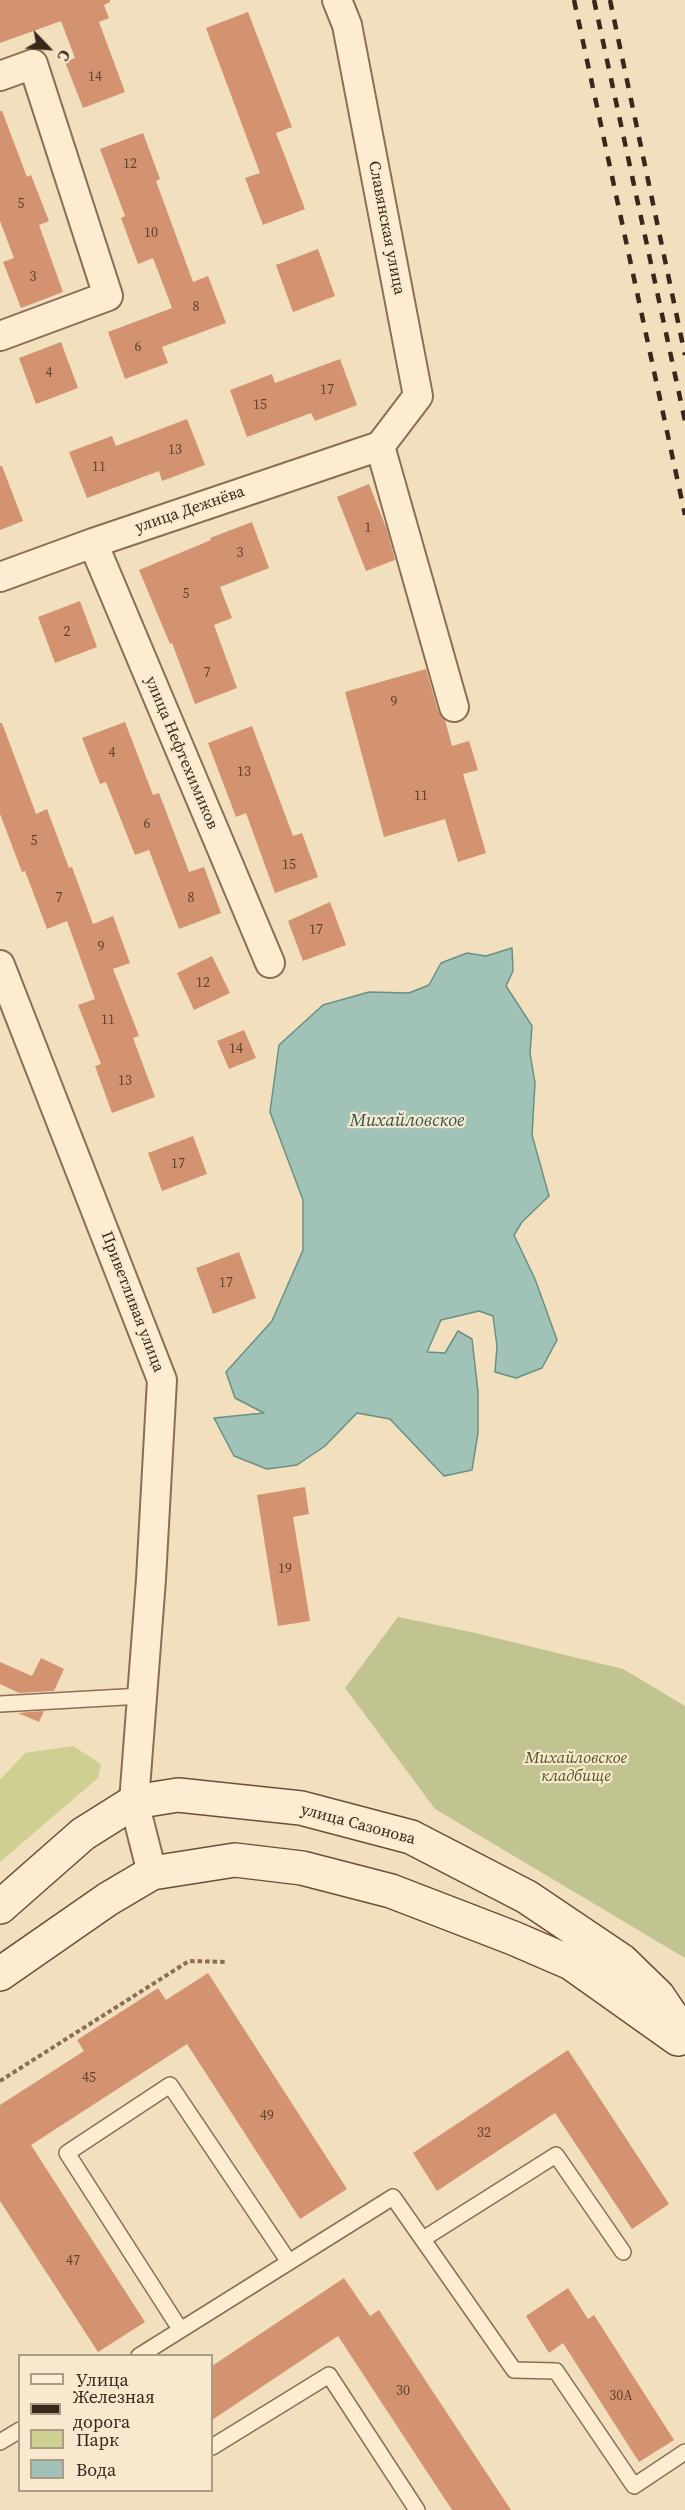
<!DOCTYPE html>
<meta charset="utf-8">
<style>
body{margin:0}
#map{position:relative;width:685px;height:2510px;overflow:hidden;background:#f1dfbd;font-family:"Source Serif 4",serif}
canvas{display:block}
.legend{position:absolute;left:18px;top:2354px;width:195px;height:138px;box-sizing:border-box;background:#f8e9ce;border:2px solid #ac9b86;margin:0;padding:8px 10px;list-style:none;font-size:18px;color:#39271b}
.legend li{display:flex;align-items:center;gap:12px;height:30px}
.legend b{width:30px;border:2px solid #ac9b86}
.north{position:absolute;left:18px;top:18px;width:60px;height:60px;-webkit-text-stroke:4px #f8e9ce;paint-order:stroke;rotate:115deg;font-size:16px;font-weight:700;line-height:24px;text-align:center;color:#39271b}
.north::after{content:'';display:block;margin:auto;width:21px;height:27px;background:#39271b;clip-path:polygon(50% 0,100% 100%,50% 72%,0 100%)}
</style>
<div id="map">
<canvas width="685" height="2510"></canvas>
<ul class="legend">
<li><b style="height:8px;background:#fcecd1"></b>Улица</li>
<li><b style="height:8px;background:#39271b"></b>Железная дорога</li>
<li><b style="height:16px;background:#cdd091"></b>Парк</li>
<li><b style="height:16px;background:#a1c2b7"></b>Вода</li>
</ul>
<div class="north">С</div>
</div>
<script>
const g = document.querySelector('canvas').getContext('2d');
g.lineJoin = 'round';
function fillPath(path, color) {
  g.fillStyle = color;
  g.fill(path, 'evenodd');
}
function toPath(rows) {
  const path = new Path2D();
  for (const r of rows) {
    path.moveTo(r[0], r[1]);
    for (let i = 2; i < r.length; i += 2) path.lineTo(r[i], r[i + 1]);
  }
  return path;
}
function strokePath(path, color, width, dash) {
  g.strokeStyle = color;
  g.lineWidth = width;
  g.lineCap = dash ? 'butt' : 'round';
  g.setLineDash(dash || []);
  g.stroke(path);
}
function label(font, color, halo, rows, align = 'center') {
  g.font = font + ' "Source Serif 4",serif';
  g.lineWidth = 4.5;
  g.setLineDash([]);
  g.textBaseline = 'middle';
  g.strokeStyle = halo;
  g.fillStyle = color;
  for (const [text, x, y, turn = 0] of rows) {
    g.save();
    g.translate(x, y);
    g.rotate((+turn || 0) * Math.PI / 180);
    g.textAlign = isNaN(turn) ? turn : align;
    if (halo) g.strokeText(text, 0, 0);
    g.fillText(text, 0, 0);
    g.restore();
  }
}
const green = toPath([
 [73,1746,101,1764,98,1778,0,1862,0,1780,25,1753]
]);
const cemetery = toPath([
 [398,1617,471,1632,623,1669,685,1706,685,1958,435,1809,345,1688]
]);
const water = toPath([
 [512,948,513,971,506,986,532,1026,530,1053,535,1083,532,1135,549,1196,522,1222,514,1235,535,1279,557,1340,542,1368,516,1378,495,1372,497,1346,493,1316,479,1311,441,1320,427,1352,445,1353,458,1331,472,1339,478,1392,478,1433,472,1470,444,1476,390,1419,357,1413,325,1446,297,1465,267,1469,234,1456,214,1418,264,1413,235,1398,226,1372,272,1321,303,1250,303,1200,270,1112,279,1045,323,1005,369,992,409,993,429,985,441,963,467,953,486,956,512,948]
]);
const building = toPath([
 [0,0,110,0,110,2,104,5,109,18,99,22,125,92,83,108,65,62,75,58,61,21,0,43],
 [248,12,292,127,276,133,305,209,263,225,245,178,260,173,206,28],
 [0,111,2,111,27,177,31,175,49,221,39,225,63,292,21,308,3,262,14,258,0,221],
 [143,133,160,179,156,181,193,282,208,276,226,323,162,347,168,363,125,379,108,332,172,308,153,258,138,264,121,218,125,216,100,149],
 [318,249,335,296,293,312,276,265],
 [61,342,78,388,36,404,19,358],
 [340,359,357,405,315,421,311,413,247,437,230,390,272,374,275,383],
 [187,419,205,465,162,481,159,471,87,498,69,452,112,436,116,446],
 [0,466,2,466,23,521,0,530],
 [369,484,387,530,395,560,366,571,337,497],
 [252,522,269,568,220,587,232,618,214,625,237,688,195,704,172,643,170,644,139,570,211,540,210,538],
 [80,601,97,647,55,663,38,617],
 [426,669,438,711,445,720,452,746,469,741,478,770,463,774,486,853,458,862,445,819,384,837,345,692],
 [125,722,153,795,159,793,189,872,204,867,221,913,179,929,149,850,135,855,106,782,100,784,82,738],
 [0,723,2,723,36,814,47,809,69,868,72,867,93,924,113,916,130,963,113,969,139,1036,133,1038,155,1097,112,1113,95,1066,101,1064,78,1005,95,999,67,921,47,929,25,871,22,872,0,814],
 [252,726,293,836,302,833,318,877,275,893,246,813,236,817,208,743],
 [330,902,346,945,303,961,288,921],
 [212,956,230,993,194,1010,177,973],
 [244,1030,256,1058,229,1069,217,1041],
 [193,1136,207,1174,162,1191,148,1153],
 [239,1252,256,1298,213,1314,196,1268],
 [305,1487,309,1514,293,1517,310,1621,278,1626,257,1495],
 [41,1658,64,1669,54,1691,19,1693,0,1684,0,1662,32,1676],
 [44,1711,39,1722,18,1713],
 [208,1973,347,2189,300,2219,187,2044,31,2145,145,2322,98,2352,0,2201,0,2105,84,2051,77,2040,158,1988,166,2000],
 [568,2050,669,2204,632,2229,555,2113,437,2191,413,2153],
 [344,2278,370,2316,379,2310,511,2510,452,2510,338,2336,212,2420,212,2366],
 [568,2288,588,2319,594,2315,674,2440,639,2462,563,2343,549,2353,526,2316]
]);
const path = toPath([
 [0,2081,189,1961,227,1962]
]);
const service = toPath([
 [0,1704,142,1696],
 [423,2239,556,2155,623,2252],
 [180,2329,67,2153,170,2085,289,2262],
 [139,2356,393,2197,514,2370,556,2371,634,2486,685,2452],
 [0,2442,20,2430],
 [212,2447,329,2375,417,2510]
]);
const minor = toPath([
 [337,0,347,25,418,396,380,446],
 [0,76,33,64,108,296,0,336],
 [380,446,454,707],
 [93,543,270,963],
 [0,577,93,543,380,446],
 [0,965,162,1380,151,1579,134,1802,152,1873]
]);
const secondary = toPath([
 [0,1907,83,1834,134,1802,178,1795,301,1808,411,1837,527,1897,622,1961,658,1996,685,2036],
 [0,1974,108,1899,152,1873,235,1860,302,1868,391,1891,513,1938,571,1963,678,2039]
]);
const rail = toPath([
 [574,0,685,515],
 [594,0,685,421],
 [610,0,685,355]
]);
const numberNames = [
 ["14",95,77],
 ["12",130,164],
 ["5",21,204],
 ["10",151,233],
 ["3",33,277],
 ["8",196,307],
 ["6",138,347],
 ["4",49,373],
 ["17",327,390],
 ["15",260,405],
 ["13",175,450],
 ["11",99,467],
 ["1",368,528],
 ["3",240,553],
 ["5",186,594],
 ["2",67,632],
 ["7",207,673],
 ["9",394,702],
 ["4",112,753],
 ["13",244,772],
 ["11",421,796],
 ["6",147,824],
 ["5",34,841],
 ["15",289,865],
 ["7",59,898],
 ["8",191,898],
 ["17",316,930],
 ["9",101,947],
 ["12",203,983],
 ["11",108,1020],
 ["14",236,1049],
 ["13",125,1081],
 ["17",178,1164],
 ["17",226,1283],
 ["19",285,1569],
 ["45",89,2078],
 ["49",267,2116],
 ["32",484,2133],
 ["47",73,2261],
 ["30",403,2391],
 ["30А",621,2396]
];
const streetNames = [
 ["Славянская улица",386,228,79],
 ["улица Дежнёва",190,510,-19],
 ["улица Нефтехимиков",181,753,67],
 ["Приветливая улица",132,1302,69],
 ["улица Сазонова",358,1825,15]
];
const parkNames = [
 ["Михайловское",576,1759],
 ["кладбище",576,1777]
];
const waterNames = [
 ["Михайловское",407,1121]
];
fillPath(green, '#cdd091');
fillPath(cemetery, '#c1c491');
fillPath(water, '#a1c2b7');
strokePath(water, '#689184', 1.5);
fillPath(building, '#d39370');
strokePath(service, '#8b6e55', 18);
strokePath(minor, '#8b6e55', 32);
strokePath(secondary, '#6c4f38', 36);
strokePath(path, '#8b6e55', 4, [4.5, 3]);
strokePath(service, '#fcecd1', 15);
strokePath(minor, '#fcecd1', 28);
strokePath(secondary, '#fcecd1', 33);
strokePath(rail, '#39271b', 4.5, [10, 10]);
label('14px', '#604230', null, numberNames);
label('16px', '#39271b', '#f8e9ce', streetNames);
label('italic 16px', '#4d5720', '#f8e9ce', parkNames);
label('italic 18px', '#295a54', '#f8e9ce', waterNames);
</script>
